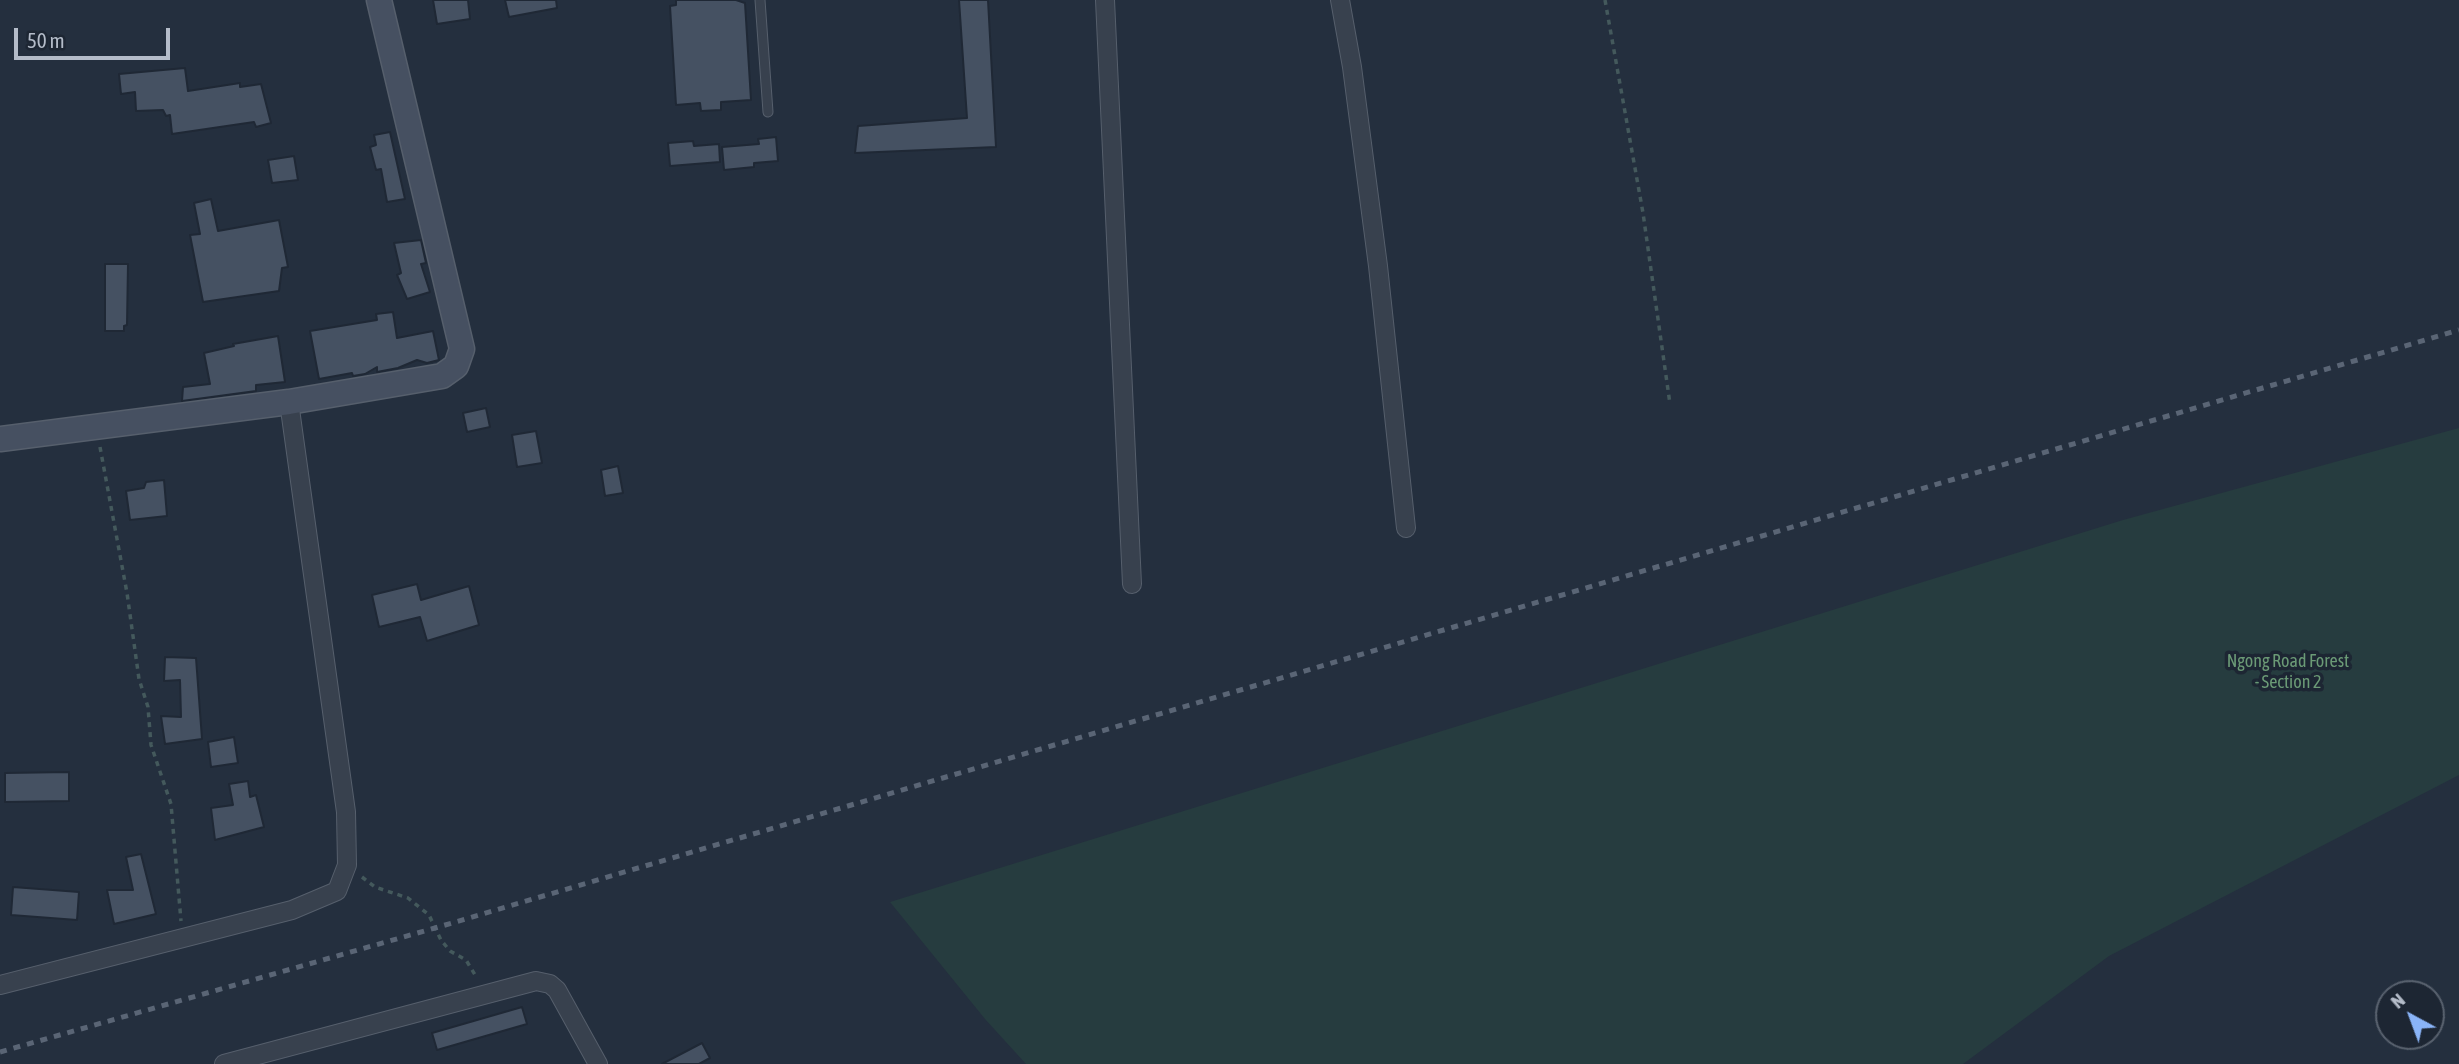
<!DOCTYPE html>
<style>
body{margin:0}
#map{position:relative;width:2459px;height:1064px;overflow:hidden;background:#242f3e;font-family:"Asap Condensed",sans-serif}
canvas{display:block}
.north{position:absolute;left:2375px;top:980px;width:70px;height:70px;box-sizing:border-box;background:#1d2633;border:2px solid #59626f;border-radius:50%;rotate:319deg;font-size:19px;font-weight:700;line-height:28px;text-align:center;color:#b4bcc9}
.north::after{content:'';display:block;margin:auto;width:24px;height:32px;background:#8ab4f8;clip-path:polygon(50% 0,100% 100%,50% 72%,0 100%)}
.scale{position:absolute;left:14px;top:28px;width:156px;height:32px;box-sizing:border-box;border:4px solid #b4bcc9;border-top:0;padding-left:9px;font-size:21px;line-height:24px;white-space:nowrap;color:#b4bcc9;-webkit-text-stroke:5px #1d2633;paint-order:stroke}
</style>
<div id="map">
<canvas width="2459" height="1064"></canvas>
<div class="north">N</div>
<div class="scale">50 m</div>
</div>
<script>
const g = document.querySelector('canvas').getContext('2d');
g.lineJoin = 'round';
function fillPath(path, color) {
  g.fillStyle = color;
  g.fill(path, 'evenodd');
}
function toPath(rows) {
  const path = new Path2D();
  for (const r of rows) {
    path.moveTo(r[0], r[1]);
    for (let i = 2; i < r.length; i += 2) path.lineTo(r[i], r[i + 1]);
  }
  return path;
}
function strokePath(path, color, width, dash) {
  g.strokeStyle = color;
  g.lineWidth = width;
  g.lineCap = dash ? 'butt' : 'round';
  g.setLineDash(dash || []);
  g.stroke(path);
}
function label(font, color, halo, rows, align = 'center') {
  g.font = font + ' "Asap Condensed",sans-serif';
  g.lineWidth = 7;
  g.setLineDash([]);
  g.textBaseline = 'middle';
  g.strokeStyle = halo;
  g.fillStyle = color;
  for (const [text, x, y, turn = 0] of rows) {
    g.save();
    g.translate(x, y);
    g.rotate((+turn || 0) * Math.PI / 180);
    g.textAlign = isNaN(turn) ? turn : align;
    if (halo) g.strokeText(text, 0, 0);
    g.fillText(text, 0, 0);
    g.restore();
  }
}
const green = toPath([
 [2459,428,2459,775,2109,956,1963,1064,1026,1064,985,1019,890,902,2123,520]
]);
const building = toPath([
 [433,0,468,0,470,19,437,24,433,0],
 [505,0,556,0,557,8,509,17,505,0],
 [676,0,736,0,745,3,751,100,721,102,721,110,701,111,700,103,676,105,670,6,676,5,676,0],
 [959,0,988,0,996,147,855,153,858,126,967,118,959,0],
 [185,68,188,91,240,83,240,87,261,84,271,123,256,127,254,122,172,134,170,115,166,116,163,110,136,111,135,92,121,94,119,74,185,68],
 [390,132,405,199,387,202,381,169,376,170,370,147,376,145,374,135,390,132],
 [776,137,778,161,754,163,754,167,724,170,722,147,759,144,758,139,776,137],
 [693,141,694,146,719,144,720,162,670,166,668,143,693,141],
 [294,156,298,180,272,183,268,160,294,156],
 [211,199,218,231,279,220,288,267,282,268,279,291,203,302,190,235,200,234,194,203,211,199],
 [421,240,426,263,421,264,430,292,407,299,397,275,401,273,394,243,421,240],
 [105,264,128,264,127,325,124,326,124,331,105,331,105,264],
 [393,312,397,338,433,331,439,360,427,363,417,360,398,368,377,372,377,367,365,374,353,376,352,373,319,379,310,331,377,320,376,314,393,312],
 [278,336,285,382,256,385,256,391,182,401,183,387,210,384,204,353,234,346,233,344,278,336],
 [486,408,490,427,467,432,463,413,486,408],
 [536,431,542,463,517,467,512,435,536,431],
 [618,466,623,493,605,496,601,470,618,466],
 [164,480,167,516,130,520,126,491,144,488,146,482,164,480],
 [417,584,421,600,469,586,479,625,427,641,420,617,379,627,372,595,417,584],
 [165,657,196,658,202,739,165,744,161,716,181,717,180,680,164,681,165,657],
 [234,737,238,763,211,767,208,742,234,737],
 [69,772,69,801,5,802,5,773,69,772],
 [248,781,250,797,256,795,264,827,215,840,211,808,233,805,229,784,248,781],
 [141,854,156,914,114,924,107,890,133,890,126,857,141,854],
 [13,887,79,892,77,920,11,915,13,887],
 [522,1007,527,1024,437,1050,432,1033,522,1007],
 [702,1043,710,1058,699,1064,662,1064,702,1043]
]);
const path = toPath([
 [1605,0,1643,213,1670,404],
 [100,447,127,593,139,679,148,707,151,745,171,804,181,921],
 [362,877,375,887,408,898,429,915,441,940,450,951,466,960,477,978]
]);
const lane = toPath([
 [760,0,768,112]
]);
const street = toPath([
 [1105,0,1132,584],
 [1340,0,1352,67,1378,266,1406,528],
 [0,985,292,910,337,891,347,865,346,812,289,402],
 [224,1064,536,981,550,984,557,990,598,1064]
]);
const secondary = toPath([
 [0,439,289,402,442,376,456,366,462,349,379,0]
]);
const rail = toPath([
 [0,1052,435,928,2459,330]
]);
const parkNames = [
 ["Ngong Road Forest",2288,661],
 ["- Section 2",2288,682]
];
fillPath(green, '#263c3f');
fillPath(building, '#455162');
strokePath(building, '#1f2835', 2);
strokePath(lane, '#565f6c', 11);
strokePath(street, '#565f6c', 20);
strokePath(secondary, '#565f6c', 27);
strokePath(path, '#44595c', 3.5, [5, 5]);
strokePath(lane, '#38414e', 9);
strokePath(street, '#38414e', 18);
strokePath(secondary, '#465061', 24);
strokePath(rail, '#5a6575', 5, [7, 7]);
label('18px', '#6b9a76', '#1d2633', parkNames);
</script>
